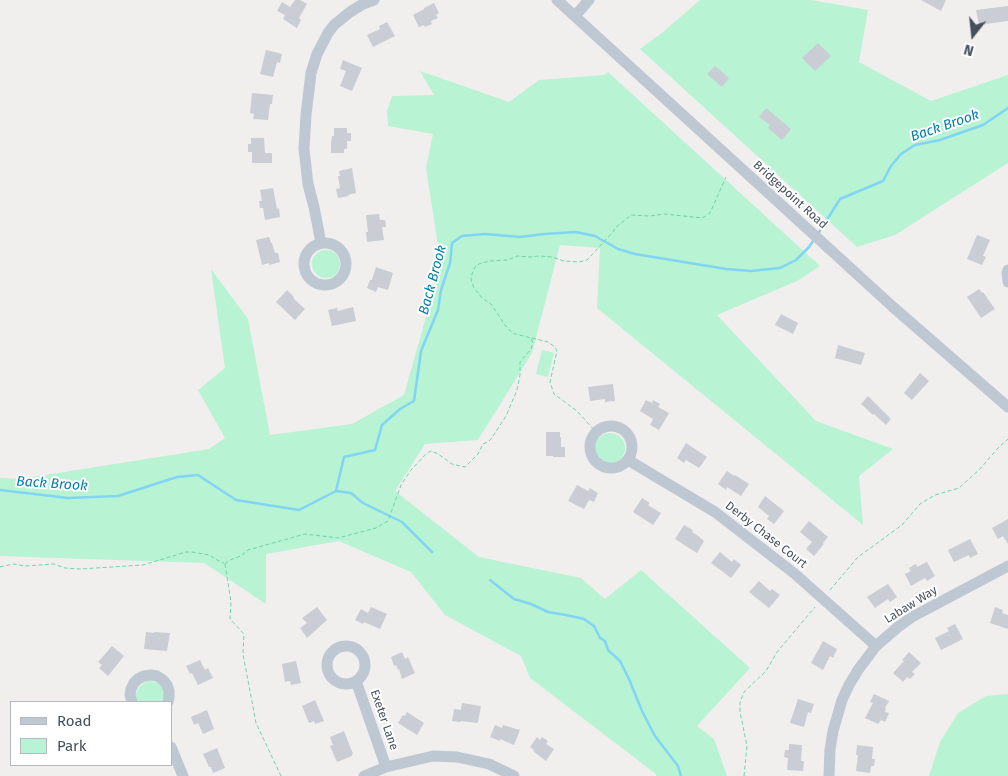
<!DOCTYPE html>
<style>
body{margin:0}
#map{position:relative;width:1008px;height:776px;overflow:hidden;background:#f1eeee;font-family:"Fira Sans",sans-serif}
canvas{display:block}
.legend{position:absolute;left:10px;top:701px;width:162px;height:65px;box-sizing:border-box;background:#fff;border:1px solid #b5b9bf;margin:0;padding:6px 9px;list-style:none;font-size:15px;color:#45505e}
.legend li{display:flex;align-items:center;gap:10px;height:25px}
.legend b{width:25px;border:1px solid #b5b9bf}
.north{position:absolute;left:948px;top:10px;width:50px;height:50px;-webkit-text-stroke:4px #fff;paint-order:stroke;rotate:196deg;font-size:14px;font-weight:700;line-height:20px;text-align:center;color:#45505e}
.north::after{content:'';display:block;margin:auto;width:18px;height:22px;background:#45505e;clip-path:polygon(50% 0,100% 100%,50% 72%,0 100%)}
</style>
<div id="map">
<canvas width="1008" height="776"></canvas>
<ul class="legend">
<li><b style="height:6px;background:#bdc8d2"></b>Road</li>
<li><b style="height:14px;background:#b8f3d3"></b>Park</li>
</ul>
<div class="north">N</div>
</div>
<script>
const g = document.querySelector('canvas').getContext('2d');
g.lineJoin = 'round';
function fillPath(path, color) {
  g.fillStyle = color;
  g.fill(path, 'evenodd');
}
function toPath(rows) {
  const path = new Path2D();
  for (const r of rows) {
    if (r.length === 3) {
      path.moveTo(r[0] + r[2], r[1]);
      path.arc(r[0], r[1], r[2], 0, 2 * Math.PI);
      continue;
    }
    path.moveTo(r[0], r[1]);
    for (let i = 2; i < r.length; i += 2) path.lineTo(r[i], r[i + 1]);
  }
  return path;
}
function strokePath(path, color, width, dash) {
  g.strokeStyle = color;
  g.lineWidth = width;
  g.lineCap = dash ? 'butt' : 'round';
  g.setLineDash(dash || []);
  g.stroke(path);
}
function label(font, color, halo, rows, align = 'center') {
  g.font = font + ' "Fira Sans",sans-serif';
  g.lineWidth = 4;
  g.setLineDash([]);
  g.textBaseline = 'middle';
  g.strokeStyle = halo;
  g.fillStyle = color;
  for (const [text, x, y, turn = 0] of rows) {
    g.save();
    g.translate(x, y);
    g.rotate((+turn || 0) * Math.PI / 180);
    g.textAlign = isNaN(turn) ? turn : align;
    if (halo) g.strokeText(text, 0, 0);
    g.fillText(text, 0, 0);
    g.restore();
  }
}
const green = toPath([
 [700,0,811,0,868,10,859,62,931,101,1008,75,1008,163,895,235,857,247,640,49,663,32],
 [420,71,509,102,539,80,604,75,608,72,820,266,797,281,717,315,816,421,893,449,859,476,863,525,597,308,600,248,560,245,532,353,478,440,425,444,395,491,479,557,581,578,605,599,641,570,750,668,697,726,714,739,727,776,656,776,656,774,530,678,521,656,445,615,411,572,339,541,266,554,266,604,204,563,0,556,0,478,20,479,209,449,225,438,198,390,225,368,211,269,248,319,270,435,352,424,404,395,441,264,426,168,433,134,388,126,387,111,392,96,434,95],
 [326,264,14],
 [542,350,554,353,548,377,536,374],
 [610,448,15],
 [150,681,158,683,164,689,164,702,137,702,136,694,139,687,146,682],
 [1008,694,1008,776,929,776,940,742,958,713,986,696]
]);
const stream = toPath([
 [818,234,840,199,883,181,891,166,901,154,915,145,940,140,983,125,1008,108],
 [0,490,68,498,118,496,177,477,198,475,236,500,299,510,336,491,344,457,375,450,382,425,400,409,414,401,421,351,438,310,441,290,450,263,452,243,462,236,485,234,520,237,544,234,576,232,595,236,618,249,635,254,726,269,751,271,780,268,796,260,809,247,815,238],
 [336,491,351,493,363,503,402,522,432,552],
 [490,580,514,599,531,604,548,612,566,615,584,619,594,626,600,638,605,641,608,650,620,661,629,679,642,711,655,736,678,766,681,776]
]);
const building = toPath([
 [295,0,300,0,307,4,299,18,301,20,297,28,283,19,285,15,277,11,282,2,290,7],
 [921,0,946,0,941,11],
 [434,3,439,13,436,15,438,18,431,21,432,24,425,27,424,25,419,27,413,15,424,9,424,8],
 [1008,6,1008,21,979,25,976,10],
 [387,22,395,36,373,47,367,35,380,29,379,26],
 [818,43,831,56,815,71,802,58],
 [266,50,282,54,280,63,277,62,273,77,260,74],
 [343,60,362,68,352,91,340,86,346,71,340,69],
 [715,66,729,78,722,87,707,74],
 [252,93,273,95,272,104,270,104,268,120,253,119,254,114,250,113],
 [766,108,791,129,782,140,768,128,770,125,759,117],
 [334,128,347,128,347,133,351,133,351,141,347,141,347,149,344,149,344,153,331,153,331,143,332,136,334,136],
 [251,138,264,138,265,153,272,153,272,163,252,163,252,152,248,152,248,144,251,144],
 [352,168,356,193,348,195,349,196,338,198,336,189,340,188,338,176,340,176,339,171],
 [273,188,277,209,279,208,280,217,265,220,263,208,260,208,259,201,262,201,260,190],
 [379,214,380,220,385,220,386,227,382,227,384,240,367,242,366,232,368,232,366,215],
 [977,235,990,240,983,256,986,257,982,265,967,259],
 [269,237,271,243,272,243,275,253,278,253,280,262,269,265,269,263,262,265,256,240],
 [376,267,393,273,388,290,378,287,376,292,367,288,370,280,372,280],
 [979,289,982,293,983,292,995,309,981,318,967,297],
 [287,290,294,297,293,298,305,309,295,320,276,302],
 [353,307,356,321,332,326,328,310,337,308,338,311],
 [781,314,798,323,793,334,775,325],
 [838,345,865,353,861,365,835,358],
 [920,373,929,381,912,400,904,393],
 [613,384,615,401,605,402,605,399,590,401,588,387],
 [868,396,891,419,886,425,874,414,873,415,861,404],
 [646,400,652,403,653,400,660,404,658,407,669,413,659,430,650,425,653,419,640,411],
 [546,432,560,432,560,437,561,437,561,447,565,447,565,457,553,457,553,456,546,456],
 [686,443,707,457,699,468,686,460,684,463,677,458],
 [727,471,734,476,735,475,749,484,741,496,727,487,726,490,718,484],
 [577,485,588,491,590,488,598,493,594,502,589,500,584,509,568,501],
 [765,496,784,511,774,524,767,519,769,516,758,507],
 [642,498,650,503,648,505,661,513,653,525,633,512],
 [1008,519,1008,544,1003,536,998,539,992,528],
 [809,521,828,537,823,543,824,544,814,556,806,549,812,542,800,532],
 [684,525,693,530,692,532,700,537,700,538,704,541,697,553,675,539],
 [970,539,978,554,970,558,969,555,954,562,948,550],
 [720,552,732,562,734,559,741,565,731,578,711,563],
 [927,562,935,576,927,581,925,578,911,586,905,574,911,571,909,568,916,564,917,567],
 [759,581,770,591,772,589,780,595,769,608,749,592],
 [888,584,897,597,890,602,888,599,875,608,867,597],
 [317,607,327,620,307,638,300,628,307,623,302,618],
 [371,607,387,614,380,629,364,622,363,624,355,620,361,609,368,613],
 [995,607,1003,610,1002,613,1008,615,1008,629,990,623],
 [955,624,963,639,941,650,935,638,949,631,947,628],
 [146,632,154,633,154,632,170,633,167,651,144,649],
 [823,641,837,649,833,658,830,656,823,670,811,663],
 [112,646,124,656,108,676,99,668,102,665,98,662],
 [402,652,405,659,408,657,415,673,402,679,399,669,398,670,396,665,394,666,391,657],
 [909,652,921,663,912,672,915,674,910,679,907,677,903,682,893,673,904,661,902,660],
 [200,660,205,670,208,668,213,678,198,685,192,673,190,674,186,666],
 [296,661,301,683,291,685,290,681,285,682,282,664],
 [874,694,889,701,885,708,886,709,885,712,889,713,885,722,881,720,878,724,865,718,873,703,870,702],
 [798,699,814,704,811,713,808,712,804,727,790,723],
 [315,700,324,721,315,724,314,721,309,723,302,706],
 [462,703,481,706,478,722,477,723,461,721,461,722,452,721,454,709,461,710],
 [207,710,214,729,203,734,198,723,194,725,191,717],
 [407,712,424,723,417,735,398,723,403,715,405,716],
 [495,725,502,728,503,725,520,730,514,745,500,739,500,741,490,737],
 [344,731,353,754,352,754,352,756,337,762,330,746,333,745,330,737],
 [537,737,540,740,542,737,548,741,546,744,554,749,546,761,533,751,534,750,530,747],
 [789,744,802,745,801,761,804,761,803,771,787,770,788,758,784,757,785,750,789,750],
 [857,745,873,747,872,759,875,759,874,766,871,766,870,773,856,771,858,755,856,755],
 [217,748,225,768,213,773,211,767,209,767,203,754]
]);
const path = toPath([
 [532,338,548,342,555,347,557,351,550,382,554,394,577,411,596,432],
 [225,564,230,560,241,556,248,550,305,534,338,538,376,528,388,521,401,485,411,470,427,453,431,451,438,454,452,464,465,467,478,454,483,444,488,442,491,439,506,416,517,390,520,375,520,362,531,349,533,343,531,338,512,333,505,325,491,304,482,298,474,288,471,280,472,274,476,265,489,261,508,260,517,256,530,257,539,256,552,257,564,261,579,262,587,260,613,232,615,228,631,215,650,216,664,214,702,218,706,216,710,213,726,177],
 [225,564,231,602,230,619,244,634,243,654,256,723,281,776],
 [0,567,13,564,25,566,54,564,65,568,80,569,143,565,186,552,192,552,209,555,217,560,224,563],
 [830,590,858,557,902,525,920,504,935,495,959,488,980,469,998,448,1008,439],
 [744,776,747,746,740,712,740,702,744,692,766,671,777,652,815,607]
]);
const minor = toPath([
 [557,0,893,307,1008,407],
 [575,16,589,0],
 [321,243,314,207,308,184,304,149,306,115,311,73,317,54,328,33,334,25,350,12,363,4,374,0],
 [325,264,21],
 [1008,270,1007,273,1008,282],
 [611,447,21],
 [628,460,715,512,795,574,876,646],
 [346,665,19],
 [356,681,386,767],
 [132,702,130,695,131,689,134,683,138,679,144,676,151,675,157,676,163,680,167,685,169,691,169,698,168,702],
 [171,747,183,776],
 [364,776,386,767,433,756,457,757,489,764,514,776],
 [829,776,830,750,833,731,842,700,849,685,858,670,876,646,898,627,912,617,1008,566]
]);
const streetNames = [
 ["Bridgepoint Road",790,195,42],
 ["Derby Chase Court",766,535,38],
 ["Labaw Way",911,605,-32],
 ["Exeter Lane",384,720,71]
];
const waterNames = [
 ["Back Brook",945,126,-19],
 ["Back Brook",433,280,-75],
 ["Back Brook",52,484,4]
];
fillPath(green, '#b8f3d3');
strokePath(stream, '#81d5f4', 2.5);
fillPath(building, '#cacdd4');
strokePath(path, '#6dd4a8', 1, [4, 2.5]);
strokePath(minor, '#bdc8d2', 11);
label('12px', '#45505e', '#fff', streetNames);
label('italic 14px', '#017fad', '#fff', waterNames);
</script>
